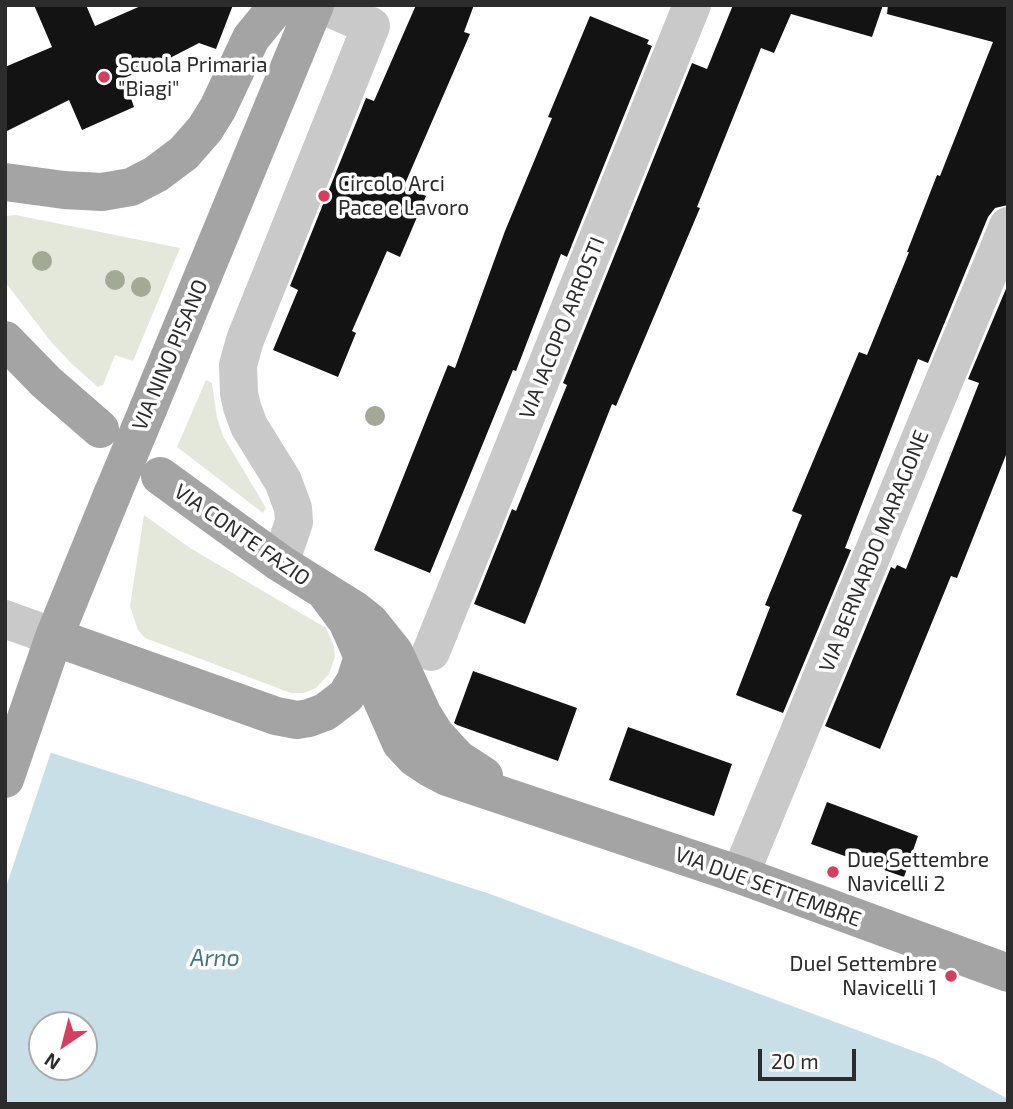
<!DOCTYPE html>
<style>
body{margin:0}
#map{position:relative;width:1013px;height:1109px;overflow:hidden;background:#fff;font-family:"Exo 2",sans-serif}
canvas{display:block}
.frame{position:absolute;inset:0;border:7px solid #2c2c2c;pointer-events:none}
.north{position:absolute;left:28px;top:1011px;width:70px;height:70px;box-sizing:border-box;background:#fff;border:2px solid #ababab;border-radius:50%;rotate:215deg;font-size:19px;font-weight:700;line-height:28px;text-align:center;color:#2c2c2c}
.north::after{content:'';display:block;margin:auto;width:24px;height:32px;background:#d23f5f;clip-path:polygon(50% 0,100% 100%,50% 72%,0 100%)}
.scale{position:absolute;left:758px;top:1049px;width:98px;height:32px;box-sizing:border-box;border:4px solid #2c2c2c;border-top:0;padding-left:9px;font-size:21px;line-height:24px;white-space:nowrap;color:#2c2c2c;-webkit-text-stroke:5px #fff;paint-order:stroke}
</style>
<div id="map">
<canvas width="1013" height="1109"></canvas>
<div class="frame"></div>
<div class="north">N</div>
<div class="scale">20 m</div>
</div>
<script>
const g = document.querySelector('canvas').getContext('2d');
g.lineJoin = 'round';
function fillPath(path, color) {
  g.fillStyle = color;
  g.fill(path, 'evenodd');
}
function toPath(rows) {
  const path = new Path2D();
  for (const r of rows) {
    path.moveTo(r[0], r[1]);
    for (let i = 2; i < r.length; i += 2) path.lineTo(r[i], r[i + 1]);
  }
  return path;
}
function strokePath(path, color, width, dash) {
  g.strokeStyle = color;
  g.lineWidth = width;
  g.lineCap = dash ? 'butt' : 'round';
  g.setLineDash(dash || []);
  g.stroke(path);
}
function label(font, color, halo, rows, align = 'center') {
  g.font = font + ' "Exo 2",sans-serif';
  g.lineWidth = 7;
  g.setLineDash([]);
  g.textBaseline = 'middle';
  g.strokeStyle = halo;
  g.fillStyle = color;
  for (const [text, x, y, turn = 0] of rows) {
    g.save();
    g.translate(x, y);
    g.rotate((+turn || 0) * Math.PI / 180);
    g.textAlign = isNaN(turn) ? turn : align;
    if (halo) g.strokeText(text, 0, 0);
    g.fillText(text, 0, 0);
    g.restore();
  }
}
const green = toPath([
 [16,215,180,248,133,361,115,355,103,385,98,387,73,365,52,343,5,282,5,216],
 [206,380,212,383,217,418,223,436,266,508,263,513,177,447],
 [144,515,190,548,326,628,334,646,335,657,329,674,316,688,304,693,291,693,145,638,138,630,130,606]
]);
const water = toPath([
 [5,738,490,894,935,1059,1008,1099,1008,1104,5,1104],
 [42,1025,84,1025,84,1067,42,1067]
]);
const pier = toPath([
 [5,735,52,749,5,890]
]);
const building = toPath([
 [34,5,86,5,95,26,143,5,233,5,216,49,199,43,168,59,124,78,134,107,82,130,69,100,5,132,5,67,52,47],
 [416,5,474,5,464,32,470,34,404,186,426,196,400,257,387,251,352,331,356,333,338,377,273,350,298,290,290,286,366,98,374,101],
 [733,5,883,5,872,37,791,14,774,53,761,48,697,207,700,208,616,406,612,404,525,624,474,604,512,509,516,511,567,385,563,383,692,63,707,69],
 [888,5,1008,5,1008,205,995,208,988,217,928,363,918,359,845,548,851,550,783,713,736,695,770,607,765,605,802,515,792,511,859,352,867,355,909,252,907,252,937,175,940,176,993,42,887,14],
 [590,16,649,40,647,44,652,46,567,257,561,254,516,371,513,370,430,573,374,550,448,365,455,368,505,231,552,118,548,117],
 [1008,284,1008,450,957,578,951,576,880,749,825,726,891,567,895,569,897,565,906,569,979,383,968,379],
 [473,671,577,708,558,761,457,725,454,723],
 [628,727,732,764,714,816,609,780],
 [827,802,918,836,904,877,811,844]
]);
const minor = toPath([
 [280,563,294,522,293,508,283,481,249,426,242,407,239,393,238,365,245,340,371,26,322,5],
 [5,619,54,637],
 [431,652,692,5],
 [740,875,1008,226]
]);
const major = toPath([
 [5,182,64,190,102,192,131,187,156,174,184,153,205,129,218,108,251,38,278,5],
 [5,340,46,382,100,429],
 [148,409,315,5],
 [160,476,280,563,355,610,370,622,394,652,423,715,435,734,458,759,484,776],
 [326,593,347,621,401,743,415,758,430,768,447,777,740,875,1008,973],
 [54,637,276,716,297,720,309,718,325,712,346,696,355,681,363,657],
 [5,779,54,637,112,495]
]);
const majorBridge = toPath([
 [112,495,148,409]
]);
const trees = [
 [42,261],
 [115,280],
 [141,287],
 [375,416]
];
const markers = [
 [104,77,7,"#d23f5f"],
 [324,196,7,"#d23f5f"],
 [833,872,7,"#d23f5f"],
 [951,976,7,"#d23f5f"]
];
const poiNames = [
 ["Scuola Primaria",118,65],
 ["\"Biagi\"",118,89],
 ["Circolo Arci",338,184],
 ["Pace e Lavoro",338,208],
 ["Due Settembre",847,860],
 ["Navicelli 2",847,884],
 ["DueI Settembre",937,964,"right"],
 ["Navicelli 1",937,988,"right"]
];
const streetNames = [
 ["VIA IACOPO ARROSTI",562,328,-68],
 ["VIA NINO PISANO",170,355,-67],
 ["VIA CONTE FAZIO",242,535,35],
 ["VIA BERNARDO MARAGONE",874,551,-68],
 ["VIA DUE SETTEMBRE",768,887,20]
];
const waterNames = [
 ["Arno",215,958]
];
fillPath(green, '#e4e8db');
fillPath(water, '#c9dfe7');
fillPath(pier, '#fff');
fillPath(building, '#131313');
strokePath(minor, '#c9c9c9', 38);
strokePath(major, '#a4a4a4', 38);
strokePath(majorBridge, '#a4a4a4', 38);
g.fillStyle = '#a2a995';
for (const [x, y] of trees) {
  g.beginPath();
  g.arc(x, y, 10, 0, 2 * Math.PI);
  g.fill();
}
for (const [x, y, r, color] of markers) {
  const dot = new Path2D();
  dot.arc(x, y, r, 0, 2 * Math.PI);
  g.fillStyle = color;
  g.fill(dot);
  strokePath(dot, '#fff', 2.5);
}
label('21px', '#2c2c2c', '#fff', poiNames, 'left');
label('21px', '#2c2c2c', '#fff', streetNames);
label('italic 23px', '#437585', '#fff', waterNames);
</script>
